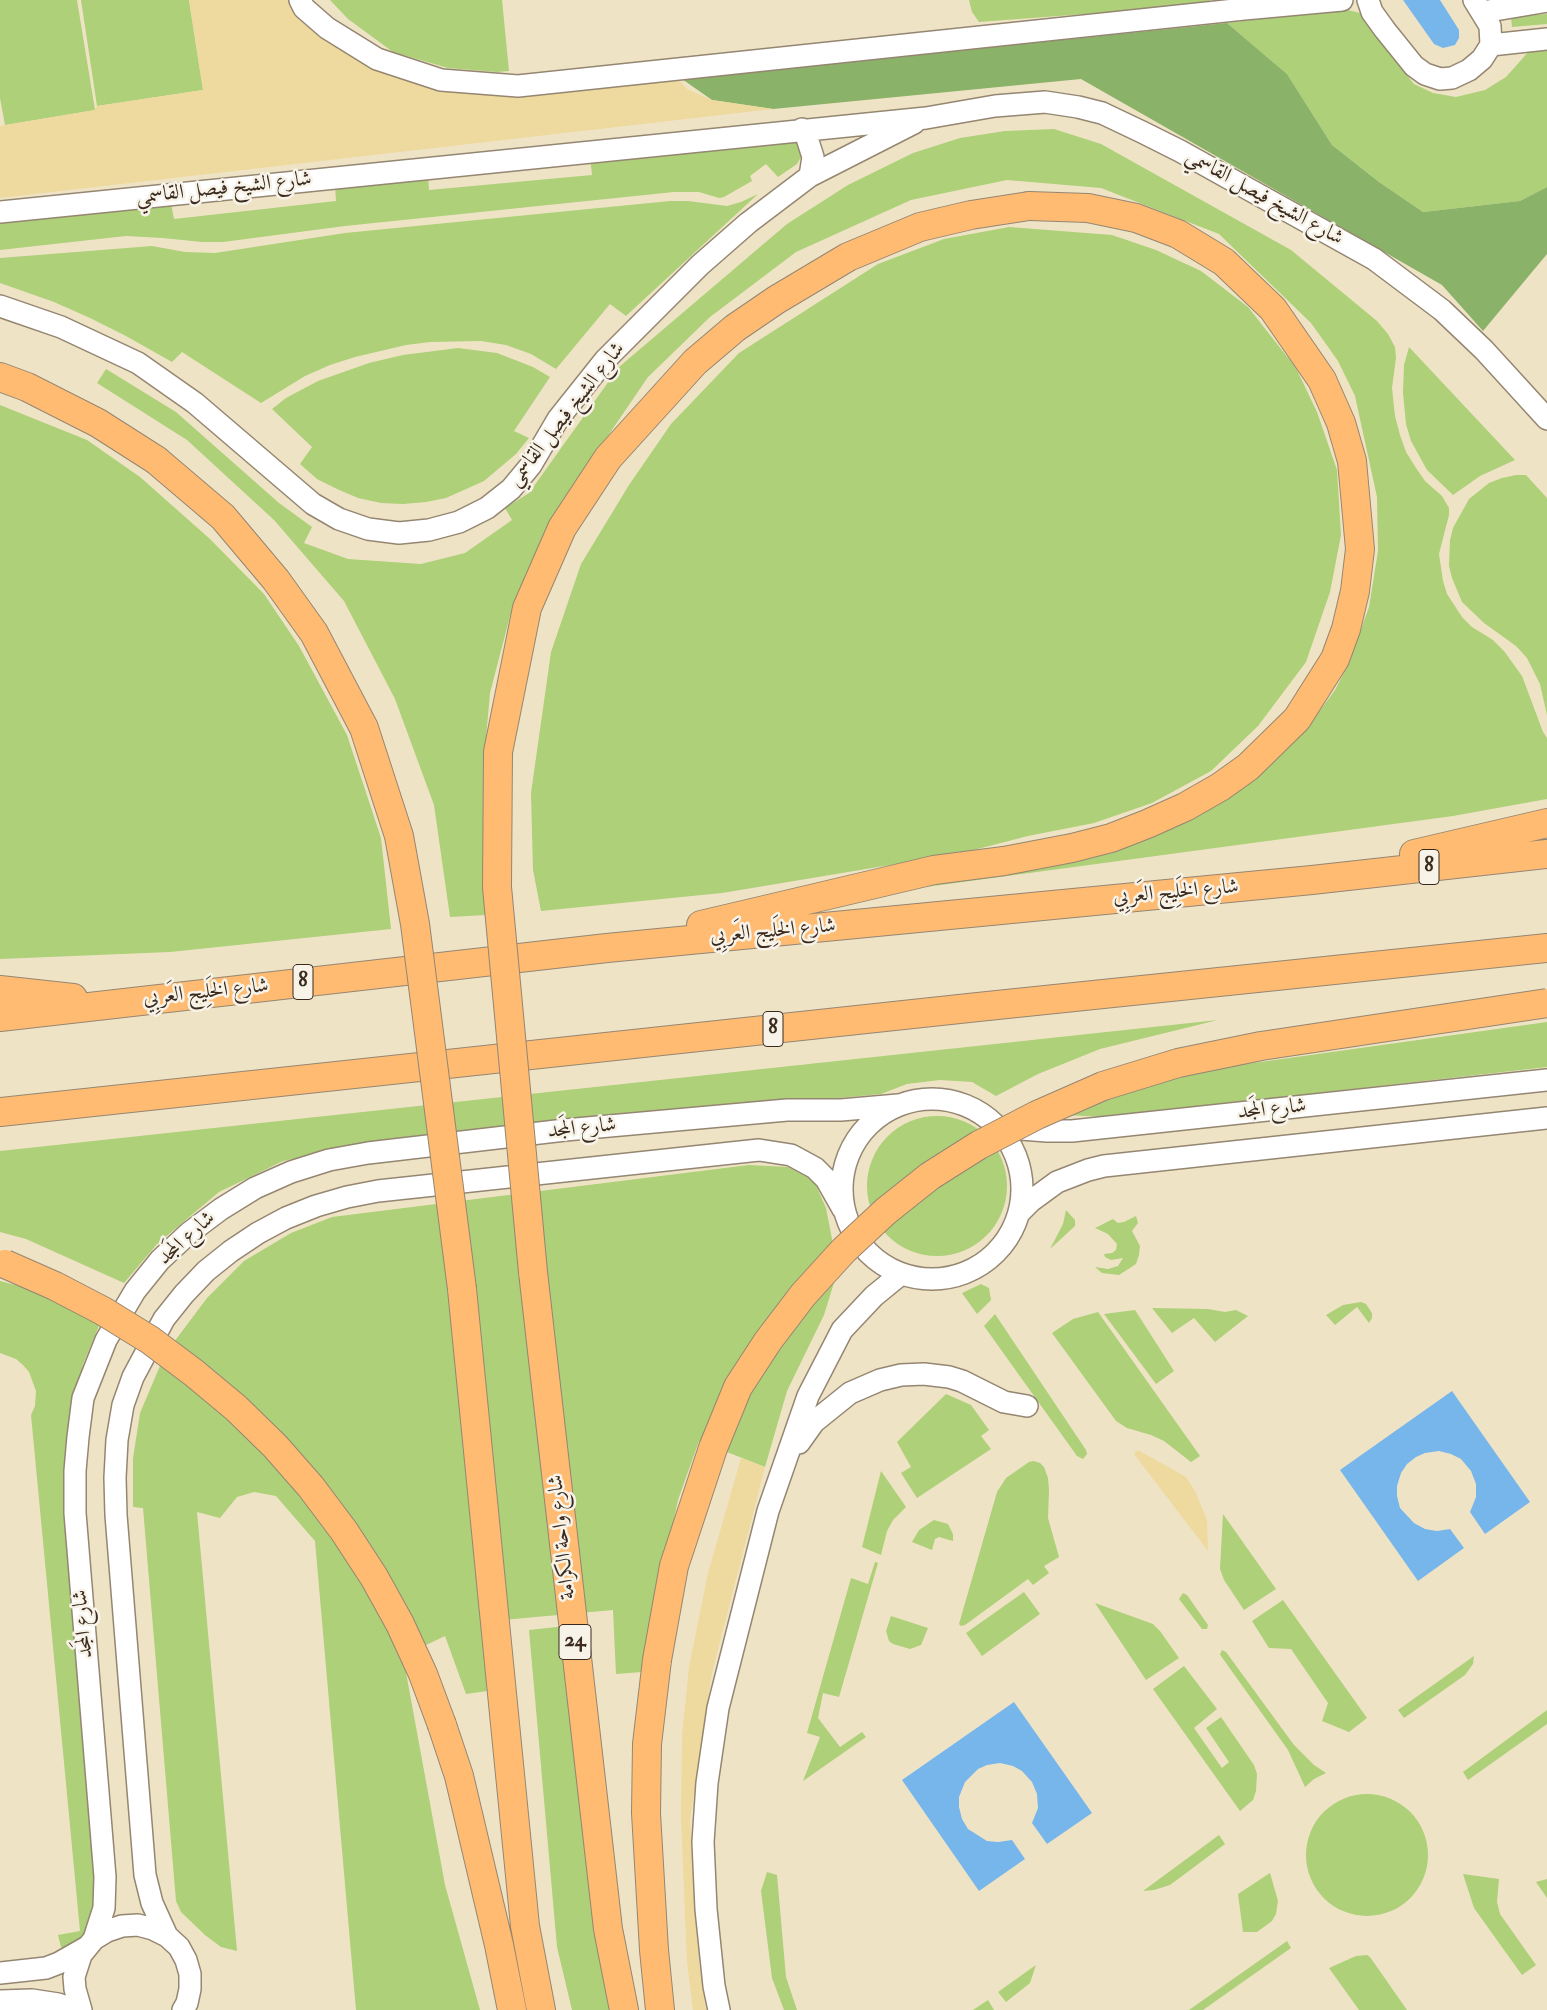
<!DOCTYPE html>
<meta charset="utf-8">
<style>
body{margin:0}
canvas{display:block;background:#efe3c6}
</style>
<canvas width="1547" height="2010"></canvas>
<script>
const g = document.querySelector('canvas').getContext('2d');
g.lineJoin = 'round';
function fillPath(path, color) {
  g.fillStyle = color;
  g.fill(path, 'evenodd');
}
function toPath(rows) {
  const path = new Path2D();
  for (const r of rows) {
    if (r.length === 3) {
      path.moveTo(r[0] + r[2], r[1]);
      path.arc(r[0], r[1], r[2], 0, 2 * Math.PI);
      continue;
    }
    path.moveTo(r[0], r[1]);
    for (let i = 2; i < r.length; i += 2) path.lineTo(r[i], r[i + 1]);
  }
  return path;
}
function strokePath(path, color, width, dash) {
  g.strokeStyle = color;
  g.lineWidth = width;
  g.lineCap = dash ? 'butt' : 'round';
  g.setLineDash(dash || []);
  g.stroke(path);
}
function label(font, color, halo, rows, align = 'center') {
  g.font = font + ' "IM FELL Double Pica",Amiri,serif';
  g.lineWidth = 5;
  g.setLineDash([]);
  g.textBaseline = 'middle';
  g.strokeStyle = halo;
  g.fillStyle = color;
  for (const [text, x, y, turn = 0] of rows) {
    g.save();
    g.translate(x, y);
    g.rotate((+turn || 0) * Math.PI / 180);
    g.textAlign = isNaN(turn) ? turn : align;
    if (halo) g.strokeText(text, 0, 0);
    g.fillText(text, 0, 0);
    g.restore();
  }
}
const green = toPath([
 [0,0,77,0,95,110,5,125,0,98],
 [81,0,189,0,203,90,97,106],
 [330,0,502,0,509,71,497,72,448,68,393,52,348,19],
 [969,0,1210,0,1204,5,979,22,972,12],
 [1343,9,1360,13,1367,19,1391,56,1414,84,1433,93,1456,97,1485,90,1506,77,1530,50,1547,49,1547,187,1520,201,1423,212,1379,182,1332,145,1287,74,1227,23],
 [1547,14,1547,24,1512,27,1511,17],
 [1054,129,1101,144,1291,250,1377,321,1388,334,1395,347,1396,358,1392,388,1395,416,1400,435,1406,452,1416,468,1425,481,1442,496,1449,508,1449,515,1439,554,1443,581,1447,594,1462,617,1472,627,1493,640,1504,651,1522,676,1543,732,1547,738,1547,799,1453,816,814,902,1132,844,1194,818,1249,782,1296,740,1316,716,1335,690,1349,663,1369,607,1378,551,1377,497,1355,396,1338,361,1311,323,1219,234,1101,188,1007,180,911,200,796,252,710,317,648,377,554,515,510,616,490,693,484,760,486,915,450,917,434,805,395,699,344,601,274,520,187,440,97,383,106,369,176,412,279,503,312,527,304,543,348,559,421,564,465,553,512,520,505,508,529,493,619,367,787,224,848,185,913,153,960,138,1005,131],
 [797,141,803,154,797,164,778,177,766,164,750,176,752,181,724,197,719,198,699,192,674,192,345,226,223,242,202,242,163,238,126,236,0,250,0,223,171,203,174,219,336,201,335,186,428,175,429,190,592,175,590,157],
 [758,194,626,316,610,304,556,369,531,354,506,345,481,341,430,342,406,345,355,357,330,365,305,376,261,403,182,352,172,362,126,336,90,318,54,302,0,283,0,258,152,246,185,252,215,253,345,233,670,201,688,201,727,206,741,202],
 [1009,227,1112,235,1156,250,1201,271,1248,307,1296,368,1317,412,1337,470,1341,535,1330,592,1306,662,1258,726,1211,771,1152,803,1094,823,1028,836,962,853,722,893,541,911,533,870,531,793,551,652,581,564,629,485,671,424,739,353,878,264,944,239],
 [1409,347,1515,460,1480,476,1453,495,1427,470,1411,441,1406,424,1403,393,1404,365],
 [458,348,497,353,533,367,550,377,514,431,529,438,516,454,484,481,446,498,426,502,403,504,381,503,358,498,337,489,317,479,300,464,312,447,272,409,286,398,318,381,369,363,403,355],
 [0,405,87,440,140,477,210,539,264,594,299,646,347,735,381,838,391,929,170,952,0,959],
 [1516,475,1526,475,1547,498,1547,715,1540,684,1527,658,1516,646,1484,623,1462,602,1452,578,1449,566,1450,540,1453,528,1469,499,1489,483,1502,478],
 [1218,1020,1100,1049,1038,1074,996,1096,972,1082,940,1080,907,1084,881,1094,372,1142,283,1161,219,1192,157,1244,124,1283,26,1239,0,1232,0,1151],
 [1547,1022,1547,1067,1106,1117,1064,1115,1149,1083,1203,1070],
 [937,1186,70],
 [749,1165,788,1167,814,1181,826,1208,838,1270,824,1315,787,1391,765,1467,699,1441,678,1500,642,1672,616,1674,613,1610,481,1622,487,1691,466,1694,445,1636,403,1656,445,1885,480,2010,356,2010,315,1541,276,1496,254,1492,237,1497,220,1518,197,1512,237,1951,221,1947,205,1935,181,1912,176,1901,143,1508,133,1507,133,1458,140,1413,165,1354,207,1298,244,1261,291,1233,332,1217],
 [1066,1210,1075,1220,1075,1226,1050,1249,1063,1224],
 [1136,1216,1138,1223,1132,1231,1140,1246,1139,1255,1136,1264,1119,1275,1102,1273,1095,1267,1108,1269,1118,1266,1123,1258,1111,1260,1105,1257,1104,1254,1112,1253,1116,1250,1117,1244,1108,1234,1095,1228,1113,1219,1118,1223,1124,1222],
 [0,1281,23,1287,101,1321,83,1364,66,1443,67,1499,99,1888,85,1941,70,1952,61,1947,58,1935,80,1931,31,1415,35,1406,36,1391,29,1372,23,1365,16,1359,0,1353],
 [981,1284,989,1288,991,1300,977,1314,962,1293],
 [1361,1302,1366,1304,1372,1313,1372,1318,1369,1323,1357,1307,1335,1325,1326,1315,1343,1305],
 [1152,1308,1208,1309,1225,1312,1236,1310,1248,1316,1215,1342,1194,1318,1172,1333],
 [1135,1310,1174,1371,1156,1384,1104,1314],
 [1098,1312,1200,1456,1191,1462,1164,1441,1151,1435,1127,1428,1116,1421,1052,1333,1073,1319],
 [995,1314,1086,1450,1087,1454,1083,1459,1077,1456,984,1326],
 [946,1394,971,1405,989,1430,981,1436,991,1449,917,1498,901,1473,911,1467,897,1442],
 [1034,1461,1040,1463,1044,1467,1048,1478,1049,1490,1048,1518,1059,1557,1044,1566,1049,1573,1033,1585,1028,1579,965,1625,961,1626,959,1624,997,1492,1006,1478,1029,1462],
 [881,1471,906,1507,893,1520,887,1531,881,1555,862,1547],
 [1223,1514,1276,1589,1244,1610,1224,1580,1220,1569],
 [934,1520,948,1524,953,1534,953,1541,939,1537,935,1539,932,1550,912,1542,919,1530],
 [875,1562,878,1563,839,1697,823,1693,818,1718,840,1747,862,1732,866,1737,803,1781,820,1737,807,1733,851,1578,868,1584],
 [1024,1592,1040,1614,982,1656,966,1633],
 [1183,1593,1187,1595,1208,1625,1207,1629,1202,1629,1179,1599],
 [1283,1600,1367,1718,1349,1732,1322,1721,1328,1703,1291,1649,1269,1648,1252,1621],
 [1095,1603,1153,1624,1160,1631,1179,1658,1146,1680],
 [891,1616,928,1628,921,1645,910,1649,893,1644,889,1641,886,1631],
 [566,1626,619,2010,572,2010,557,1947,529,1630],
 [1222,1650,1226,1652,1294,1745,1314,1765,1326,1773,1314,1779,1305,1787,1288,1750,1221,1656,1220,1654],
 [1474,1656,1473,1664,1465,1675,1404,1718,1398,1710],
 [1184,1666,1217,1709,1194,1728,1222,1768,1229,1762,1206,1728,1221,1717,1254,1765,1257,1774,1256,1791,1253,1800,1240,1811,1153,1689],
 [1547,1710,1547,1724,1468,1780,1463,1772],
 [1367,1855,61],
 [1219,1835,1225,1844,1170,1885,1154,1890,1143,1891],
 [767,1872,777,1875,786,1977,797,2010,784,2010,772,1978,761,1891],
 [1270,1873,1278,1901,1276,1914,1272,1921,1257,1932,1243,1932,1238,1894],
 [1463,1874,1499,1879,1497,1902,1500,1914,1536,1965,1522,1975,1474,1908],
 [1547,1879,1547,1898,1536,1882],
 [1287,1941,1291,1948,1203,2010,1189,2010],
 [1367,1955,1370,1957,1407,2010,1359,2010,1329,1968,1356,1956],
 [1036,1965,1030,1983,1006,2002,998,1992],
 [988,2000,994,2010,973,2010]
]);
const forest = toPath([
 [1227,23,1287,74,1332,145,1379,182,1423,212,1520,201,1547,187,1547,254,1483,331,1442,285,1081,79,773,109,712,100,682,79]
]);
const sand = toPath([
 [189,0,291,0,421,84,456,93,504,94,676,77,687,89,712,100,773,109,0,198,0,126,95,110,97,106,203,90],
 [1138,1450,1186,1477,1195,1491,1207,1520,1208,1551,1134,1454],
 [741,1458,765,1467,712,1673,690,1820,699,1964,706,2010,693,2010,687,1962,681,1817,682,1736,689,1667,708,1573]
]);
const water = toPath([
 [1403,0,1440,0,1459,30,1459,38,1455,45,1443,48,1434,44],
 [1452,1391,1530,1502,1485,1534,1470,1512,1476,1497,1476,1484,1471,1471,1461,1459,1451,1454,1439,1451,1425,1453,1416,1457,1407,1464,1401,1473,1397,1486,1397,1496,1400,1508,1414,1523,1425,1529,1437,1531,1450,1529,1464,1548,1418,1581,1340,1470],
 [1014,1702,1092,1813,1047,1844,1032,1823,1038,1808,1037,1794,1032,1782,1022,1771,1013,1766,1000,1763,987,1765,978,1769,965,1782,959,1797,959,1807,962,1819,968,1829,987,1841,998,1842,1012,1840,1025,1859,979,1891,902,1780]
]);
const minor = toPath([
 [300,0,304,8,327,28,377,59,441,80,518,86,1244,9,1342,0],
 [1368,0,1372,12,1385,30,1414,66,1425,74,1440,79,1452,78,1469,70,1482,59,1491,45,1490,26,1474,0],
 [1483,12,1547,1],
 [1491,45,1547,39],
 [802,129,807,138,813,157,810,176],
 [0,212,926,118,995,106,1045,102,1078,107,1102,113,1142,132,1180,151,1374,259,1442,310,1484,350,1547,419],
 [0,306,61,327,138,363,195,403,313,504,339,519,368,529,399,533,429,530,459,522,487,508,511,489,531,465,558,419,605,360,700,265,748,223,810,176,914,123],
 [932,1189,90],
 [1008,1128,1047,1131,1072,1131,1547,1080],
 [1019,1213,1031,1201,1057,1182,1088,1170,1104,1166,1547,1118],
 [799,1443,814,1422,850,1393,880,1380,901,1375,924,1374,949,1377,962,1381,1004,1402,1027,1406],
 [167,1936,152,1903,145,1875,116,1515,115,1478,117,1440,123,1405,133,1377,164,1319,184,1294,206,1271,231,1251,258,1233,286,1218,316,1206,347,1197,378,1191,759,1150,791,1155,815,1168,826,1179,843,1209],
 [94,1939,104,1908,105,1877,75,1513,75,1471,78,1437,83,1398,106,1340,135,1291,160,1260,189,1233,221,1209,255,1188,291,1172,329,1160,368,1153,565,1130,787,1110,841,1110,898,1105],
 [0,1973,46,1968,59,1963,87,1947],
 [0,2001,32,2000,58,2004,75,2010],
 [81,2010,75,1989,74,1977,81,1955,94,1939,107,1931,122,1926,138,1925,153,1929,167,1936,179,1947,186,1960,190,1974,190,1989,187,2003,183,2010],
 [719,2010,714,1986,706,1909,703,1842,707,1783,718,1708,768,1511,808,1396,842,1330,874,1296,901,1274]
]);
const highway = toPath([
 [0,377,27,387,98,423,156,460],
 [1414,854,1547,823],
 [701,925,934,870,1004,861,1072,848,1111,838,1147,824,1185,807,1220,787,1248,767,1297,719,1335,659,1346,629,1355,591,1360,549,1352,461,1341,423,1322,380,1273,309,1224,262,1178,234,1136,218,1088,208,1029,206],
 [0,990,73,998],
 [0,1017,607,948,1312,880,1547,854],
 [0,1112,978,1007,1547,948],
 [533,1272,608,1929,624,2010],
 [462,1289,525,1926,541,2010],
 [657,1660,647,1744,646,1813,654,1950,660,2010],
 [442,1725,459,1776,499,1945,512,2010]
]);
const highwayBridge = toPath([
 [156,460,223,517,276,580,314,633,364,728,399,836,415,924,462,1289],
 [5,1264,55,1286,103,1311,150,1340,194,1373,236,1408,275,1446,311,1487,344,1531,374,1577,400,1624,423,1674,442,1725],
 [533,1272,497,887,498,752,527,608,562,528,608,458,695,362,735,328,776,300,848,257,920,227,971,215,1029,206],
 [657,1660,674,1566,713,1448,738,1387,768,1341,803,1295,844,1250,886,1211,930,1176,979,1145,1037,1115,1103,1086,1178,1063,1261,1046,1547,1003]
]);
const shields = [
 [1429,867,20],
 [303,982,20],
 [773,1029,20],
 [575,1642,32]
];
const shieldNames = [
 ["8",1429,867],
 ["8",303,982],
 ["8",773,1029],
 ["24",575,1642]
];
const streetNames = [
 ["شارع الشيخ فيصل القاسمي",224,189,-6],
 ["شارع الشيخ فيصل القاسمي",1264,198,29],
 ["شارع الشيخ فيصل القاسمي",567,415,-52],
 ["شارع الخَلِيج العَربِي",1176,893,-5],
 ["شارع الخَلِيج العَربِي",773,932,-5],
 ["شارع الخَلِيج العَربِي",206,993,-6],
 ["شارع المَجد",1272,1110,-6],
 ["شارع المَجد",582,1129,-6],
 ["شارع المَجد",187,1239,-42],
 ["شارع واحة الكرامة",563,1537,-96],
 ["شارع المَجد",84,1624,-95]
];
fillPath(green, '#add078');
fillPath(forest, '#8ab268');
fillPath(sand, '#eeda9e');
fillPath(water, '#77b6eb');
strokePath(minor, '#958672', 24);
strokePath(highway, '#958672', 30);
strokePath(minor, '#fff', 21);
strokePath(highway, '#febb71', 28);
strokePath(highwayBridge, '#958672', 30, []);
strokePath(highwayBridge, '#febb71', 28);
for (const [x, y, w] of shields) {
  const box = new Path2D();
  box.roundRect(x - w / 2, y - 17.5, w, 35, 4);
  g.fillStyle = '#f7f3e8';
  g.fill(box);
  strokePath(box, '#3b2a1e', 1);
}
label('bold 20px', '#3b2a1e', null, shieldNames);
label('21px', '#3b2a1e', '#f7f3e8', streetNames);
</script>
